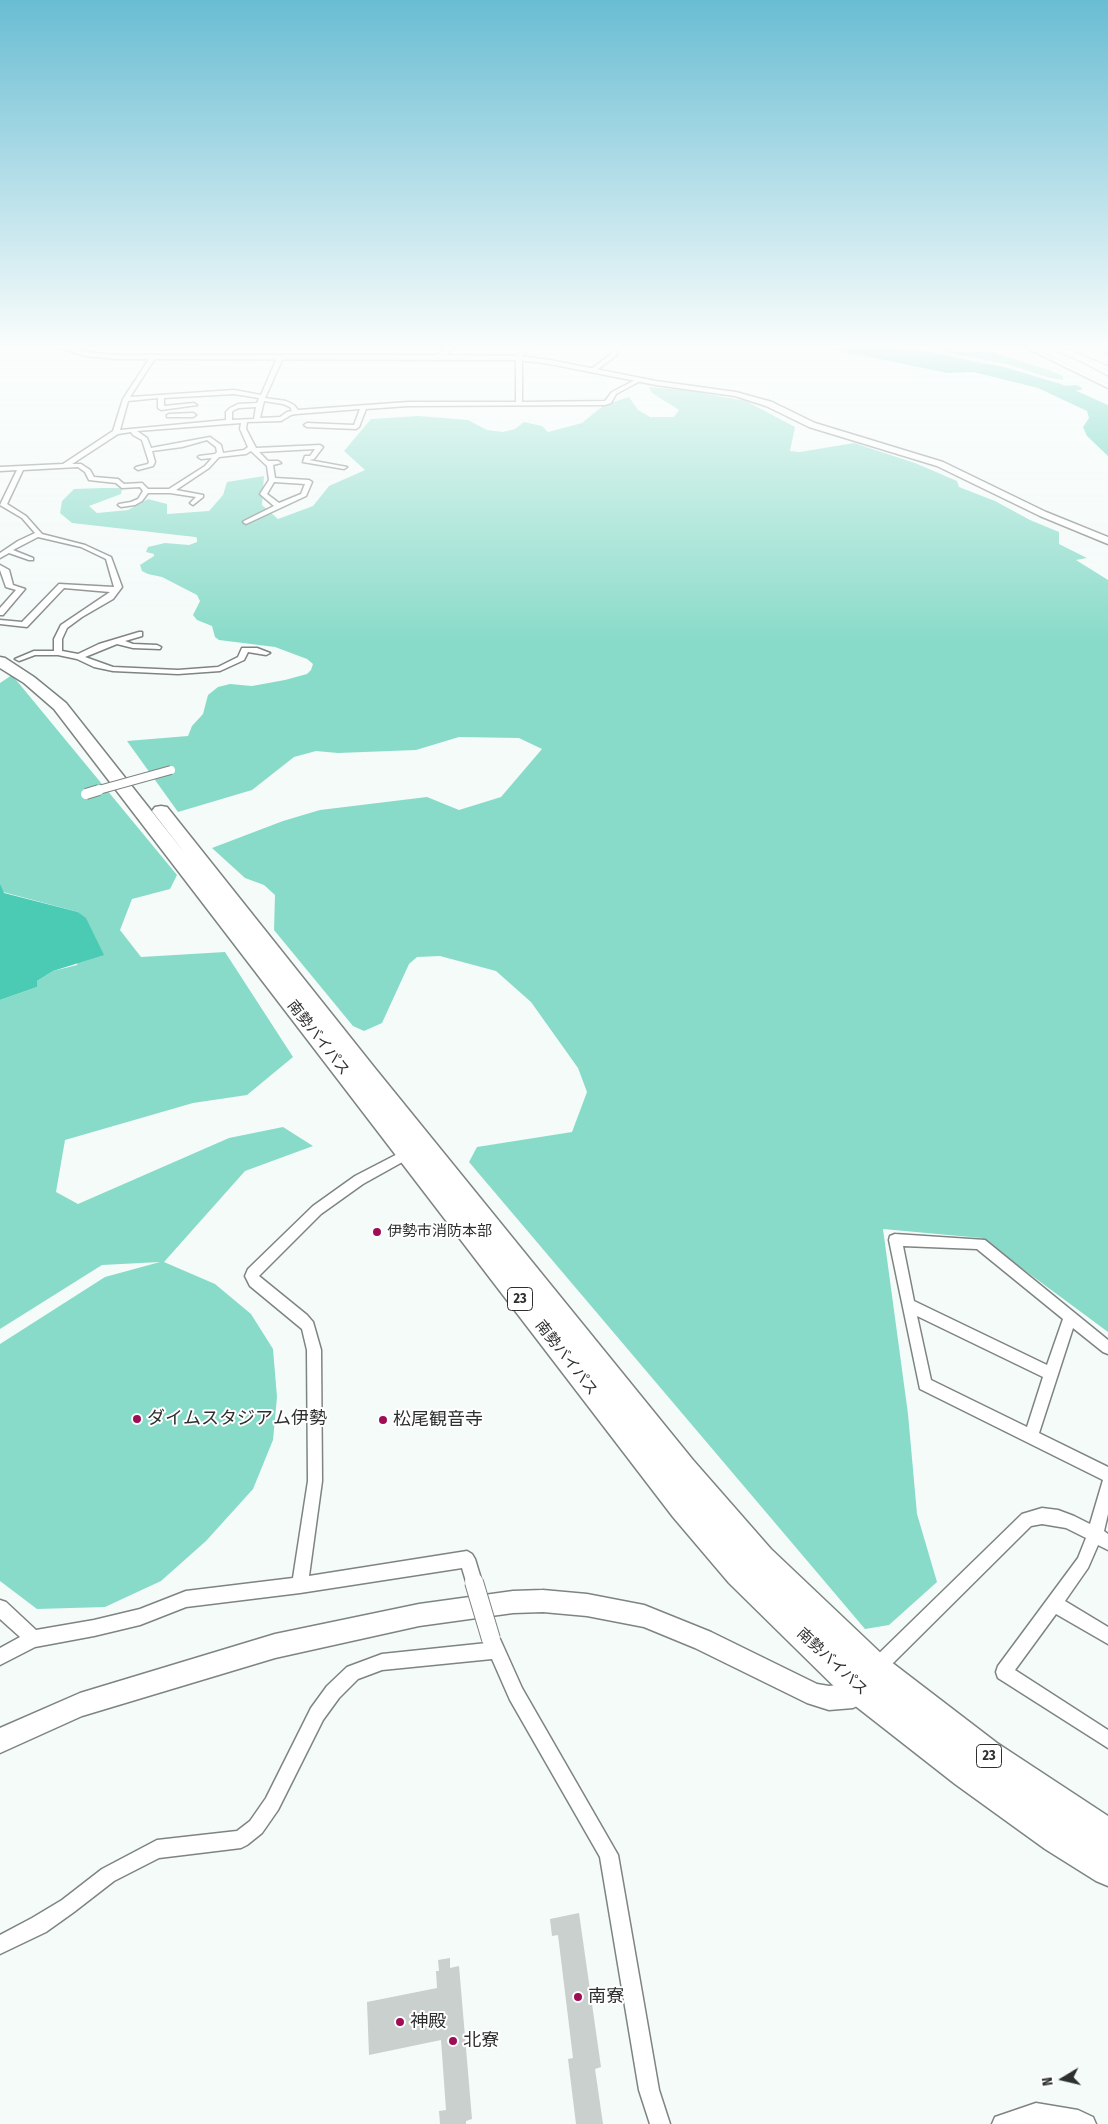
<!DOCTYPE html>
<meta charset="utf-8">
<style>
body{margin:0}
#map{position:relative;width:1108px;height:2124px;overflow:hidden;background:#f4fbf9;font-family:"Fira Sans Condensed",sans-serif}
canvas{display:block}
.north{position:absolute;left:1038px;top:2054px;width:50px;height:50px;-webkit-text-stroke:4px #fff;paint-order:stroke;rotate:261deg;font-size:14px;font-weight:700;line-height:20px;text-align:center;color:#2d302f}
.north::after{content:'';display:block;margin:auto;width:18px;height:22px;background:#2d302f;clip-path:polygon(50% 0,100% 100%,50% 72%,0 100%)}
</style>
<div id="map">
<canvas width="1108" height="2124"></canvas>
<div class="north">N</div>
</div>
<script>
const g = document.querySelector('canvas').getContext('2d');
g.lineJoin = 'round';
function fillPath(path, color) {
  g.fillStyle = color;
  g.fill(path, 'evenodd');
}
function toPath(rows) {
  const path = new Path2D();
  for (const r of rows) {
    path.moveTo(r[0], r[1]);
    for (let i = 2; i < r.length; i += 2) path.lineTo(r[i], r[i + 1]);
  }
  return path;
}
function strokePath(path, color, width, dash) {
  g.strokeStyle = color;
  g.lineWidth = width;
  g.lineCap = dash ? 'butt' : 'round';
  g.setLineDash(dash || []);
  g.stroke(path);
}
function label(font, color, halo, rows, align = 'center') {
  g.font = font + ' "Fira Sans Condensed","Noto Sans JP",sans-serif';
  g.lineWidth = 4;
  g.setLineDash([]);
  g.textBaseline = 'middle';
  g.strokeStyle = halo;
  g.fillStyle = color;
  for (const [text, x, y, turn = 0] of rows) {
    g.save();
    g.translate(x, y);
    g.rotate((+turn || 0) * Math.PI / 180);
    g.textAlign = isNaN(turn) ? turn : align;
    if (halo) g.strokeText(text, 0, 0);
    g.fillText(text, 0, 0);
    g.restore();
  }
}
const green = toPath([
 [906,344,948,344,957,348,989,351,1051,371,1063,376,1063,380,1050,378,1010,365],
 [649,387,691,391,746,401,795,427,790,451,800,452,854,443,915,463,957,481,959,487,995,501,1030,520,1059,532,1059,544,1087,558,1076,560,1108,580,1108,1332,981,1238,883,1229,908,1414,917,1514,937,1582,889,1625,865,1629,469,1162,477,1147,572,1132,587,1092,578,1068,531,1002,496,971,440,956,417,957,409,964,382,1023,364,1031,353,1026,274,930,275,895,264,885,245,878,212,848,283,821,320,810,427,797,459,810,501,797,542,749,519,738,459,737,416,750,338,753,316,751,294,757,252,790,178,812,127,741,188,736,192,726,203,714,208,695,218,687,230,684,252,686,285,680,307,674,311,670,313,664,307,659,275,647,219,640,215,637,212,626,197,620,193,615,200,601,197,595,162,577,148,574,142,571,140,565,154,556,154,554,146,552,148,547,165,543,189,545,197,542,197,538,195,537,72,523,60,513,62,501,74,489,102,488,122,488,121,494,89,506,97,513,128,510,148,499,167,504,167,514,209,511,223,495,227,482,264,476,262,505,278,519,313,506,329,486,365,470,344,451,371,419,418,416,468,420,487,430,503,432,515,429,524,422,542,426,548,432,582,423,604,405,629,397,638,410,650,417,674,417,679,410,652,393],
 [12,675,177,875,170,889,132,899,120,930,141,957,225,952,293,1057,247,1095,193,1103,65,1140,56,1192,78,1204,229,1138,283,1127,313,1146,245,1171,164,1262,215,1284,251,1314,273,1349,277,1397,273,1440,253,1489,206,1541,161,1581,105,1607,37,1609,0,1581,0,1344,105,1277,160,1262,102,1265,0,1329,0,1000,37,987,37,981,53,971,77,965,86,919,78,912,3,892,0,883,0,683]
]);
const water = toPath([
 [806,344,888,344,1004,367,1061,384,1108,405,1108,456,1087,436,1083,427,1089,418,1087,411,1038,388,973,372,948,373],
 [0,883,4,893,78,912,86,918,104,955,53,971,37,981,37,987,0,1000]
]);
const river = toPath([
 [1077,385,1082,388,1081,390,1060,392,1055,389,1060,386,1077,385]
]);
const building = toPath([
 [579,1913,601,2067,595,2069,603,2124,576,2124,568,2059,573,2058,558,1935,552,1936,550,1919],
 [450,1958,450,1968,459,1966,472,2119,466,2121,466,2124,440,2124,439,2111,446,2110,441,2040,369,2055,367,2002,437,1988,436,1971,439,1971,438,1960]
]);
const street = toPath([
 [528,344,534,344,522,356,522,402,605,401,612,392,637,379,642,380,616,394,611,403,605,405,408,406,366,409,359,427,356,429,307,427,304,425,307,423,354,425,360,409,296,414,291,415,281,421,247,422,246,429,256,448,320,445,323,447,314,459,309,460,347,467,344,469,303,462,305,456,310,456,315,449,259,452,268,461,278,461,281,463,273,465,275,478,309,480,312,482,306,496,246,524,243,522,244,521,274,506,260,494,269,480,267,466,251,451,246,454,219,457,209,468,176,490,203,495,203,497,193,505,190,503,196,497,170,493,148,493,142,501,135,505,121,507,118,505,119,504,131,502,138,499,143,491,140,487,122,488,116,483,89,480,85,472,78,467,23,470,7,504,26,516,42,534,85,545,111,557,122,587,113,599,82,617,67,628,62,639,62,651,78,654,99,644,139,632,142,632,142,636,125,641,133,644,157,645,161,647,160,649,133,648,117,644,85,657,113,667,178,670,218,667,238,657,242,648,257,648,270,653,266,655,248,652,244,660,220,671,178,674,113,671,94,667,77,659,58,655,35,655,19,661,15,659,34,651,54,651,54,639,61,625,110,592,64,588,27,627,0,624,0,620,22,622,59,584,114,587,106,559,81,547,38,537,13,550,33,558,33,560,29,560,9,553,0,558,0,553,18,541,35,533,22,518,0,505,17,470,0,471,0,467,63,464,113,431,123,399,151,356,156,357,130,397,234,390,261,395,277,358,280,356,283,358,265,398,286,401,294,405,298,410,408,402,516,402,516,356,528,344],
 [234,394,259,398,257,403,238,404,230,408,226,412,226,420,120,430,128,401,158,398,158,408,161,410,197,405,194,403,164,406,164,398,234,394],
 [264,401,283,404,290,407,292,411,287,412,280,417,260,418,264,401],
 [256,407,254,419,232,420,232,412,234,410,239,408,256,407],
 [241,423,240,429,248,447,244,450,223,453,221,445,210,437,151,448,147,438,137,431,241,423],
 [131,432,133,435,142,440,149,462,148,464,136,467,135,468,138,470,153,466,155,462,152,451,182,447,207,440,216,447,217,452,215,454,199,456,198,457,201,459,212,458,205,466,169,489,148,489,142,483,124,484,118,479,94,477,90,470,81,464,72,464,118,434,131,432],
 [274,482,305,484,301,494,279,503,267,494,274,482],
 [612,344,618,344,617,355,594,372,590,372,590,370,612,353,612,344],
 [1018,344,1025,344,1108,384,1108,388,1018,344],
 [1071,344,1079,344,1108,355,1108,359,1071,344],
 [169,414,193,413,196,415,193,417,167,417,167,415,169,414],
 [0,565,9,570,13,585,25,589,3,615,0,615,0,608,16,590,6,587,0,570,0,565],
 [411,1147,415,1149,417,1152,415,1155,363,1184,321,1214,259,1276,307,1315,313,1322,321,1350,322,1481,309,1576,467,1551,472,1554,475,1559,482,1582,480,1588,474,1590,468,1588,462,1568,300,1593,186,1607,140,1625,94,1636,35,1647,0,1665,0,1648,20,1637,0,1619,0,1600,6,1602,36,1630,94,1620,140,1609,186,1591,293,1578,308,1481,307,1350,302,1329,250,1286,245,1276,248,1269,313,1206,355,1176,411,1147],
 [895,1234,985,1240,1108,1340,1108,1354,1103,1352,1073,1328,1039,1433,1108,1467,1108,1514,1104,1531,1108,1534,1108,1550,1098,1545,1088,1568,1065,1601,1108,1627,1108,1644,1056,1614,1015,1670,1108,1730,1108,1748,998,1678,996,1672,998,1666,1078,1558,1086,1538,1066,1528,1042,1524,1031,1526,881,1675,875,1677,869,1675,867,1669,869,1663,1022,1514,1042,1508,1058,1510,1074,1516,1090,1524,1103,1480,920,1389,889,1240,890,1236,895,1234],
 [903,1246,977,1249,1063,1319,1047,1365,914,1301,903,1246],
 [917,1316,1043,1377,1027,1427,931,1380,917,1316],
 [494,1637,500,1639,522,1688,618,1855,659,2090,670,2124,650,2124,639,2090,600,1857,510,1700,492,1659,382,1670,358,1679,339,1698,323,1720,278,1810,262,1833,247,1845,241,1848,159,1858,114,1881,74,1912,46,1932,0,1954,0,1935,32,1918,62,1900,102,1869,157,1840,237,1831,250,1821,266,1798,311,1708,327,1686,347,1667,382,1654,487,1643,488,1639,494,1637],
 [1036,2103,1078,2110,1093,2117,1096,2124,992,2124,995,2117,1036,2103]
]);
const secondary = toPath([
 [49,344,61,344,86,352,115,355,438,355,448,344,456,344,446,355,519,356,550,360,656,381,736,392,772,402,815,423,943,462,1046,512,1108,537,1108,544,1040,516,937,466,809,427,766,406,735,396,656,385,550,364,519,360,115,359,85,356,49,344],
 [543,1590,587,1594,644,1605,711,1632,817,1684,829,1686,848,1684,854,1679,862,1675,870,1679,874,1687,870,1695,861,1704,853,1708,829,1710,807,1703,695,1648,644,1627,587,1616,543,1612,513,1613,419,1626,275,1658,82,1716,0,1753,0,1728,80,1693,275,1634,419,1604,513,1591,543,1590]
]);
const primary = toPath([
 [1026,344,1038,344,1084,364,1108,377,1108,384,1026,344],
 [1058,344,1070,344,1108,359,1108,365,1058,344]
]);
const highway = toPath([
 [0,657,5,658,34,677,66,703,187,856,152,811,155,807,161,806,167,807,374,1067,693,1460,771,1549,886,1658,997,1743,1108,1816,1108,1886,1096,1881,1045,1849,955,1784,849,1701,729,1583,673,1517,54,709,24,683,0,668,0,657]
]);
const streetBridgeFar2 = toPath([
 [95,791,171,770]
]);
const streetBridgeFar1 = toPath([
 [86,794,99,790]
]);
const streetBridge = toPath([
 [474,1582,491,1639]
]);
const markers = [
 [377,1232,5,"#9e0d56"],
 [137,1419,5,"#9e0d56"],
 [383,1420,5,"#9e0d56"],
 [578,1997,5,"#9e0d56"],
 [400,2022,5,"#9e0d56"],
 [453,2041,5,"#9e0d56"]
];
const shields = [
 [520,1299,25],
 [989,1756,25]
];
const shieldNames = [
 ["23",520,1299],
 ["23",989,1756]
];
const streetNames = [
 ["南勢バイパス",318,1038,52],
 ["南勢バイパス",566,1358,52],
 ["南勢バイパス",832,1662,43]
];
const poiNames = [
 ["伊勢市消防本部",387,1232]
];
const nearPoinames = [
 ["ダイムスタジアム伊勢",147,1419],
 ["松尾観音寺",393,1420],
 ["南寮",588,1997],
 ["神殿",410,2022],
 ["北寮",463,2041]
];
fillPath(green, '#89dbc9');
fillPath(water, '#4ccbb4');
fillPath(river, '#4ccbb4');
fillPath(building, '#c9d0ce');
strokePath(street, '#7e8482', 3);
strokePath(secondary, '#7e8482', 3);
strokePath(primary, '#7e8482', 2);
strokePath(highway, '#7e8482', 3);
fillPath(street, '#fff');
fillPath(secondary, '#fff');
fillPath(primary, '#fff');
fillPath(highway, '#fff');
strokePath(streetBridgeFar2, '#7e8482', 10, []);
strokePath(streetBridgeFar1, '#7e8482', 12, []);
strokePath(streetBridge, '#7e8482', 20, []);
strokePath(streetBridgeFar2, '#fff', 8);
strokePath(streetBridgeFar1, '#fff', 10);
strokePath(streetBridge, '#fff', 18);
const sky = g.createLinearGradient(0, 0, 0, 641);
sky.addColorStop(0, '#69bdd3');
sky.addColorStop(0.54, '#fafdfc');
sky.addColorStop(1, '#fafdfc00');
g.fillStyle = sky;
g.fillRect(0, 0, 1108, 641);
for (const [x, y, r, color] of markers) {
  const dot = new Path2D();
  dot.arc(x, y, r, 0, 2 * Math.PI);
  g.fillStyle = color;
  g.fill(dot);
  strokePath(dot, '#fff', 2);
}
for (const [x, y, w] of shields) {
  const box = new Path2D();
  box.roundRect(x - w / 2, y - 11.5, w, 23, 4);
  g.fillStyle = '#fff';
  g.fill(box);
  strokePath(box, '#2d302f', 1);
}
label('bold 14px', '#2d302f', null, shieldNames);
label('15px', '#2d302f', '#fff', streetNames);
label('15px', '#2d302f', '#fff', poiNames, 'left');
label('18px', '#2d302f', '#fff', nearPoinames, 'left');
</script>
